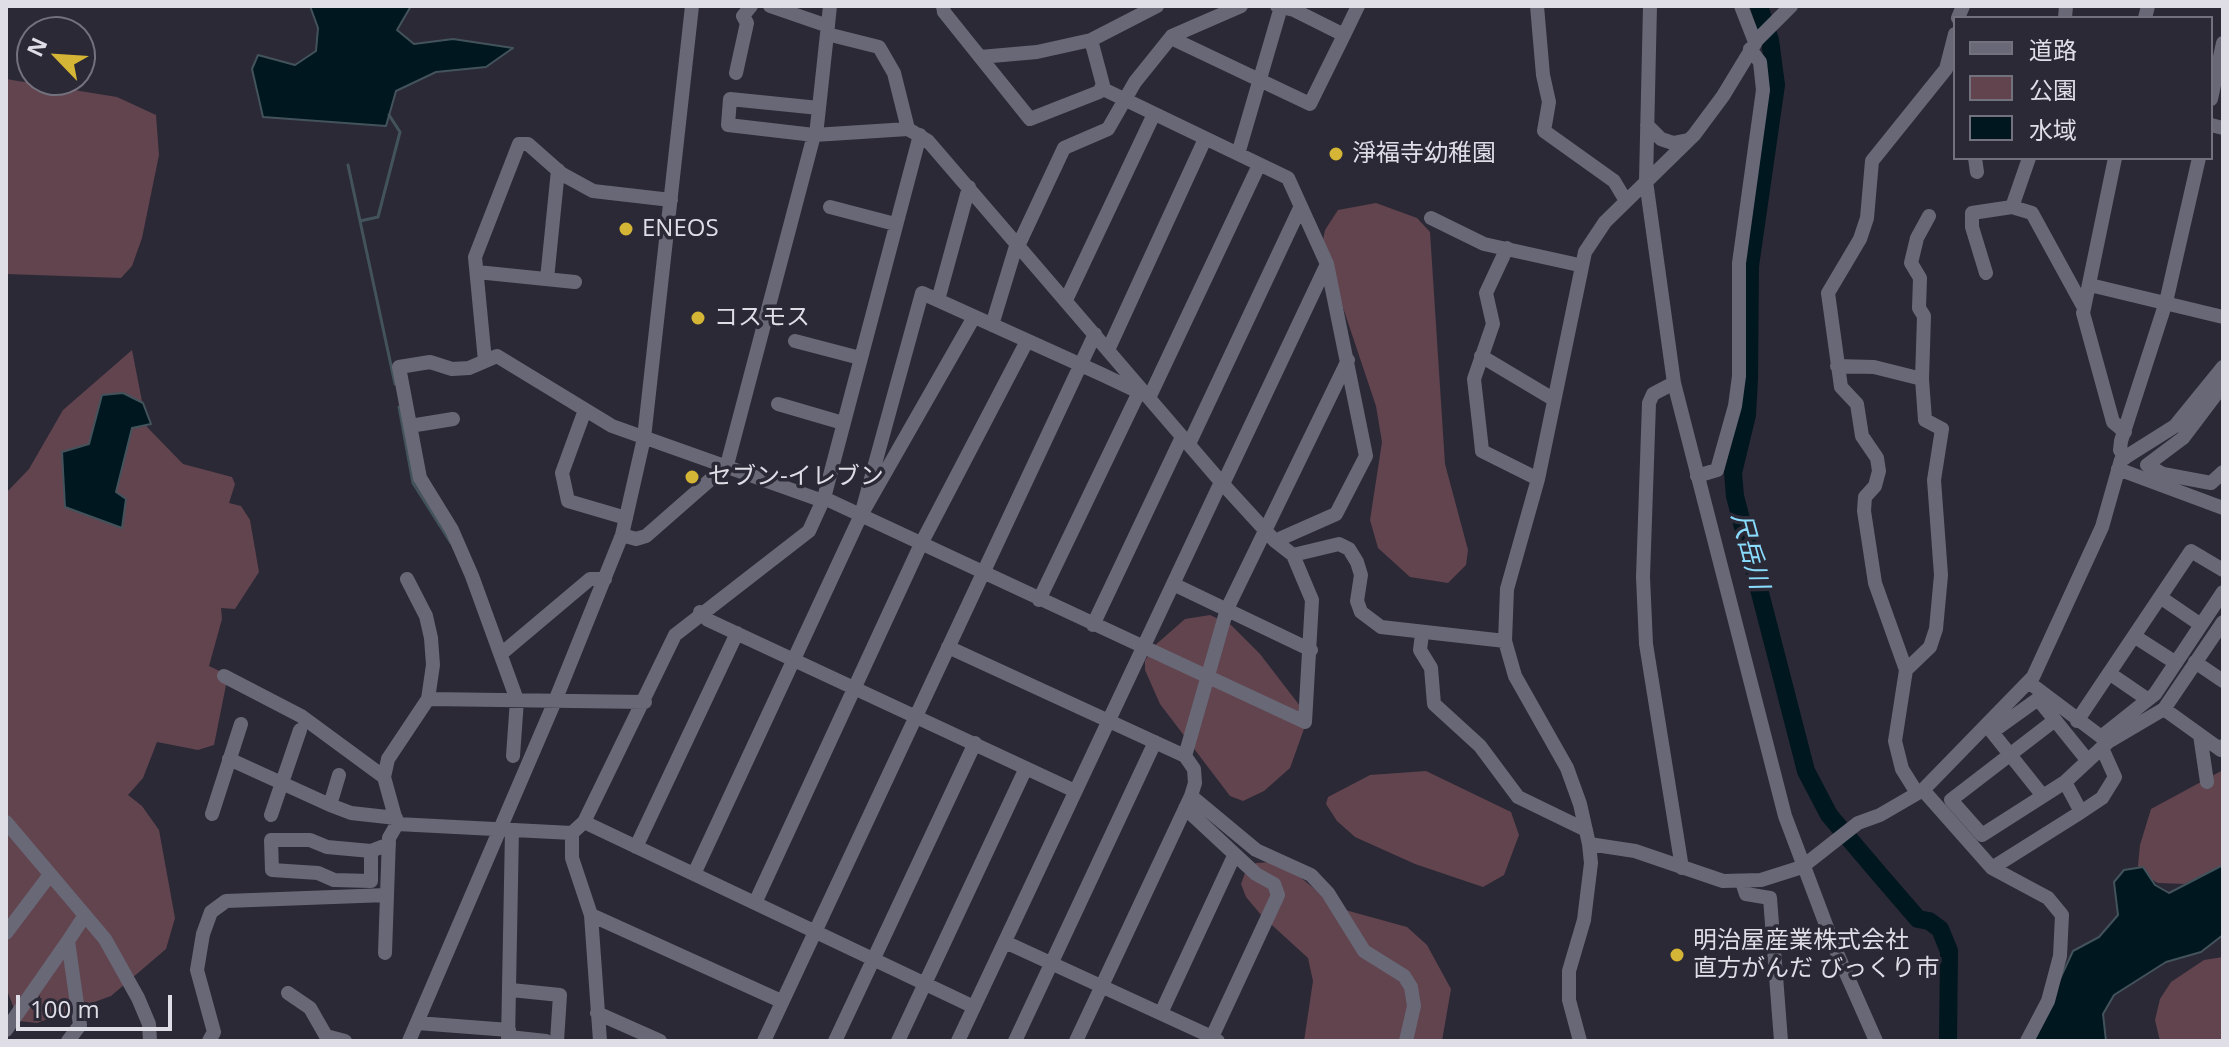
<!DOCTYPE html>
<meta charset="utf-8">
<style>
body{margin:0}
#map{position:relative;width:2229px;height:1047px;overflow:hidden;background:#2b2936;font-family:"Open Sans","Noto Sans JP",sans-serif}
canvas{display:block}
.frame{position:absolute;inset:0;border:8px solid #dfdee7;pointer-events:none}
.legend{position:absolute;left:1953px;top:16px;width:260px;height:144px;box-sizing:border-box;background:#2b2936;border:2px solid #73717d;margin:0;padding:10px 14px;list-style:none;font-size:24px;color:#dfdee7}
.legend li{display:flex;align-items:center;gap:16px;height:40px}
.legend b{width:40px;border:2px solid #73717d}
.north{position:absolute;left:16px;top:16px;width:80px;height:80px;box-sizing:border-box;background:#2b2936;border:2px solid #73717d;border-radius:50%;rotate:295deg;font-size:22px;font-weight:700;line-height:32px;text-align:center;color:#dfdee7}
.north::after{content:'';display:block;margin:auto;width:28px;height:36px;background:#d5b535;clip-path:polygon(50% 0,100% 100%,50% 72%,0 100%)}
.scale{position:absolute;left:16px;top:995px;width:156px;height:36px;box-sizing:border-box;border:4px solid #dfdee7;border-top:0;padding-left:10px;font-size:24px;line-height:28px;white-space:nowrap;color:#dfdee7;-webkit-text-stroke:6px #2b2936;paint-order:stroke}
</style>
<div id="map">
<canvas width="2229" height="1047"></canvas>
<div class="frame"></div>
<ul class="legend">
<li><b style="height:10px;background:#696877"></b>道路</li>
<li><b style="height:22px;background:#61444e"></b>公園</li>
<li><b style="height:22px;background:#001720"></b>水域</li>
</ul>
<div class="north">N</div>
<div class="scale">100 m</div>
</div>
<script>
const g = document.querySelector('canvas').getContext('2d');
g.lineJoin = 'round';
function fillPath(path, color) {
  g.fillStyle = color;
  g.fill(path, 'evenodd');
}
function toPath(rows) {
  const path = new Path2D();
  for (const r of rows) {
    path.moveTo(r[0], r[1]);
    for (let i = 2; i < r.length; i += 2) path.lineTo(r[i], r[i + 1]);
  }
  return path;
}
function strokePath(path, color, width, dash) {
  g.strokeStyle = color;
  g.lineWidth = width;
  g.lineCap = dash ? 'butt' : 'round';
  g.setLineDash(dash || []);
  g.stroke(path);
}
function label(font, color, halo, rows, align = 'center') {
  g.font = font + ' "Open Sans","Noto Sans JP",sans-serif';
  g.lineWidth = 7;
  g.setLineDash([]);
  g.textBaseline = 'middle';
  g.strokeStyle = halo;
  g.fillStyle = color;
  for (const [text, x, y, turn = 0] of rows) {
    g.save();
    g.translate(x, y);
    g.rotate((+turn || 0) * Math.PI / 180);
    g.textAlign = isNaN(turn) ? turn : align;
    if (halo) g.strokeText(text, 0, 0);
    g.fillText(text, 0, 0);
    g.restore();
  }
}
const green = toPath([
 [6,79,117,97,156,115,159,155,142,238,132,266,121,278,6,274],
 [1376,203,1417,218,1430,232,1445,464,1468,550,1466,565,1448,583,1410,577,1378,548,1370,520,1382,442,1376,406,1322,245,1325,230,1338,210],
 [132,350,147,427,183,464,232,477,235,484,229,503,241,506,250,520,259,572,235,609,221,608,222,619,209,666,228,675,214,745,198,750,157,742,143,778,128,795,142,806,159,830,175,918,166,949,111,996,37,1023,19,1021,6,988,6,493,29,469,63,410],
 [1210,615,1231,625,1260,654,1300,706,1305,726,1290,768,1264,791,1243,801,1230,796,1160,704,1145,670,1145,661,1153,647,1185,619],
 [2223,770,2223,870,2185,884,2158,883,2143,875,2138,866,2140,845,2151,809],
 [1426,771,1511,812,1519,835,1504,875,1483,887,1415,864,1355,837,1337,821,1326,804,1328,797,1370,775],
 [1274,862,1294,872,1338,908,1407,927,1427,945,1451,989,1442,1041,1304,1041,1313,981,1308,958,1262,916,1246,897,1241,884,1245,873,1256,863],
 [2223,957,2223,1041,2160,1041,2155,1020,2160,999,2171,982,2204,960]
]);
const water = toPath([
 [310,6,411,6,397,30,414,44,453,39,513,48,486,67,436,72,396,91,386,126,263,117,252,69,258,55,295,65,316,51,318,28,310,6],
 [123,393,143,403,151,424,132,428,116,492,126,499,122,528,65,507,62,452,89,444,102,395,123,393],
 [2223,865,2223,935,2201,952,2166,962,2114,995,2103,1014,2106,1041,2031,1041,2073,951,2099,937,2118,915,2114,882,2124,870,2143,867,2155,885,2169,893,2223,865]
]);
const stream = toPath([
 [348,165,395,384],
 [360,221,378,217,400,132,389,115],
 [399,407,413,483,451,543]
]);
const river = toPath([
 [1759,6,1770,40,1776,85,1750,266,1749,379,1747,415,1733,473,1735,496,1806,771,1829,815,1880,875,1918,919,1929,921,1940,929,1949,951,1948,1041]
]);
const minor = toPath([
 [770,6,828,26],
 [943,6,944,12,964,37,1030,119,1099,92,1103,85,1091,40,1037,52,980,57],
 [1277,6,1294,10,1344,35,1358,6],
 [1537,6,1543,75,1549,102,1544,131,1614,181,1626,201],
 [1650,6,1646,181,1674,383,1785,816,1834,946,1876,1041],
 [1741,6,1755,42],
 [1958,18,1963,6],
 [2065,18,2066,6],
 [2145,18,2148,6],
 [827,34,879,47,894,73,908,129],
 [1171,38,1310,104,1344,35],
 [1091,40,1157,6],
 [736,73,747,23,743,16,751,6],
 [1101,88,1288,178,1327,264,1366,456,1336,514,1275,541],
 [2211,99,2223,43],
 [819,108,830,6],
 [1647,125,1661,139,1673,143,1688,140],
 [2211,125,2223,128],
 [814,135,728,125,730,99,819,108,816,135],
 [1238,154,1281,7],
 [1975,158,1977,172],
 [2115,158,2083,313,2113,422,2125,432],
 [830,207,895,224],
 [2012,207,2029,158],
 [1431,218,1484,244,1579,265],
 [1019,244,1064,148,1108,129,1135,82,1172,36,1241,6],
 [1507,248,1486,293,1493,324,1474,379,1481,441,1482,451,1538,479],
 [477,272,575,282],
 [1986,273,1972,227,1972,213,2012,207,2032,213,2084,308],
 [547,279,558,170],
 [2090,285,2223,317],
 [938,300,969,187],
 [1066,300,1154,114],
 [974,317,861,515,922,293,1101,374,1143,394],
 [992,325,1017,243],
 [795,341,860,358],
 [1108,350,1205,139],
 [1481,356,1553,399],
 [485,361,475,257,519,144,528,144,562,174,593,191,671,200],
 [1837,366,1874,367,1922,379,1925,420,1942,429,1934,480,1941,575,1936,629,1930,647,1906,670],
 [1922,379,1924,316,1919,308,1920,278,1911,263,1917,238,1929,216],
 [1674,383,1653,394,1649,403,1643,577,1646,644,1682,868],
 [1149,398,1259,165],
 [778,404,843,423],
 [585,410,562,473,568,501,626,518],
 [410,426,453,419],
 [1189,444,1300,208],
 [2125,458,2120,450,2121,441,2166,302,2199,158],
 [2118,469,2223,508],
 [2163,474,2211,483,2223,472],
 [1697,476,1717,470,1735,406,1739,376,1739,263,1763,90,1760,62,1750,49],
 [2160,483,2163,474,2147,465,2183,438,2223,385],
 [1223,484,1327,264],
 [622,535,636,539,646,536,727,465,814,135,908,129,928,141,1221,482,1275,541,1293,555,1312,600,1305,722,824,498],
 [1293,555,1339,544,1349,549,1357,562,1361,575,1357,601,1361,612,1381,627,1505,641],
 [407,579,426,616,431,638,433,665,428,699],
 [1173,584,1311,650],
 [2160,597,2201,625],
 [1039,600,1139,392],
 [700,612,708,620,1075,791],
 [1093,625,1182,437],
 [1422,634,1420,650,1431,668,1434,704,1480,746,1518,797,1586,830],
 [2134,636,2176,663],
 [948,647,1185,756,1194,769,1195,783,1191,796,1076,1041],
 [501,654,590,579,605,579],
 [2195,662,2223,681],
 [2109,673,2147,699],
 [224,676,301,716,384,777],
 [2035,687,2108,742],
 [2041,692,2038,699,2088,761],
 [2038,699,1992,732,2043,796],
 [2164,709,2223,622],
 [2055,720,1951,800,1982,835,2065,782,2108,742,2164,709,2221,750,2223,746],
 [2077,721,2191,551,2223,570],
 [2200,735,2207,782],
 [2101,737,2155,694,2223,592],
 [513,756,517,700,472,576,452,530,420,478,399,367,430,362,452,369,469,368,497,356,612,426,823,501],
 [1185,756,1227,609,1348,360],
 [229,759,330,805,351,813,396,818],
 [1923,790,1992,868,2048,898,2062,915,2060,956,2048,1001,2027,1041],
 [1917,793,1902,769,1895,741,1906,670,1875,583,1864,511,1865,497,1875,486,1879,471,1877,458,1862,436,1857,404,1841,387,1828,293,1860,239,1867,218,1872,161,1946,69,1955,34],
 [1191,796,1256,850,1311,875,1328,893,1364,951,1404,976,1411,987,1414,1006,1406,1041],
 [330,805,339,775],
 [1185,808,1256,874,1274,884,1278,895,1212,1037,1218,1041],
 [2081,812,2102,798,2115,777,2102,748],
 [212,814,241,724],
 [271,815,300,730],
 [6,822,105,939,138,998,149,1024,150,1041],
 [584,822,974,1007],
 [397,824,572,833,584,822,675,635,809,531,824,498,920,135],
 [572,833,572,858,591,915,600,1041],
 [1589,844,1635,851,1723,881,1761,880,1802,867,1858,823,1880,815,1923,790,2033,677,2102,527,2121,460,2175,426,2223,367],
 [636,847,737,633],
 [371,851,371,881,334,880,318,873,272,870,271,840,310,840,327,847,371,851,389,844],
 [1992,868,2081,812,2065,782],
 [694,874,861,515],
 [1742,882,1746,894,1770,898,1781,1041],
 [755,903,921,544,1027,341],
 [591,915,781,1001],
 [6,933,49,876],
 [1005,942,1212,1037,1211,1041],
 [385,953,387,895],
 [511,990,560,995,557,1041],
 [288,993,310,1008,326,1036,345,1041],
 [597,1013,660,1041],
 [1161,1013,1234,856],
 [417,1023,509,1030],
 [6,1030,68,941],
 [509,1037,546,1041],
 [68,1041,80,1025,68,941,85,915],
 [209,1041,214,1032,197,970,203,934,211,912,226,901,387,895,389,838,397,824,384,777,388,759,428,699,645,702],
 [409,1041,555,701,622,535,644,438,692,6],
 [508,1041,512,830],
 [764,1041,1095,334],
 [835,1041,975,743],
 [898,1041,1026,768],
 [958,1041,1221,482],
 [1015,1041,1155,742],
 [1580,1041,1569,1000,1569,971,1584,920,1591,863,1589,844,1580,804,1567,768,1515,676,1505,641,1507,589,1538,479,1585,252,1605,222,1694,135,1723,96,1757,40,1791,6]
]);
const markers = [
 [1336,154,8,"#d5b535"],
 [626,229,8,"#d5b535"],
 [698,318,8,"#d5b535"],
 [692,477,8,"#d5b535"],
 [1677,955,8,"#d5b535"]
];
const poiNames = [
 ["淨福寺幼稚園",1352,154],
 ["ENEOS",642,229],
 ["コスモス",714,318],
 ["セブン-イレブン",708,477],
 ["明治屋産業株式会社",1693,941],
 ["直方がんだ びっくり市",1693,969]
];
const waterNames = [
 ["尺岳川",1749,551,75]
];
fillPath(green, '#61444e');
fillPath(water, '#001720');
strokePath(water, '#43535c', 2);
strokePath(stream, '#43535c', 3);
strokePath(river, '#001720', 18);
strokePath(minor, '#696877', 14);
for (const [x, y, r, color] of markers) {
  const dot = new Path2D();
  dot.arc(x, y, r, 0, 2 * Math.PI);
  g.fillStyle = color;
  g.fill(dot);
  strokePath(dot, '#2b2936', 3);
}
label('24px', '#dfdee7', '#2b2936', poiNames, 'left');
label('italic 26px', '#89dcfd', '#2b2936', waterNames);
</script>
